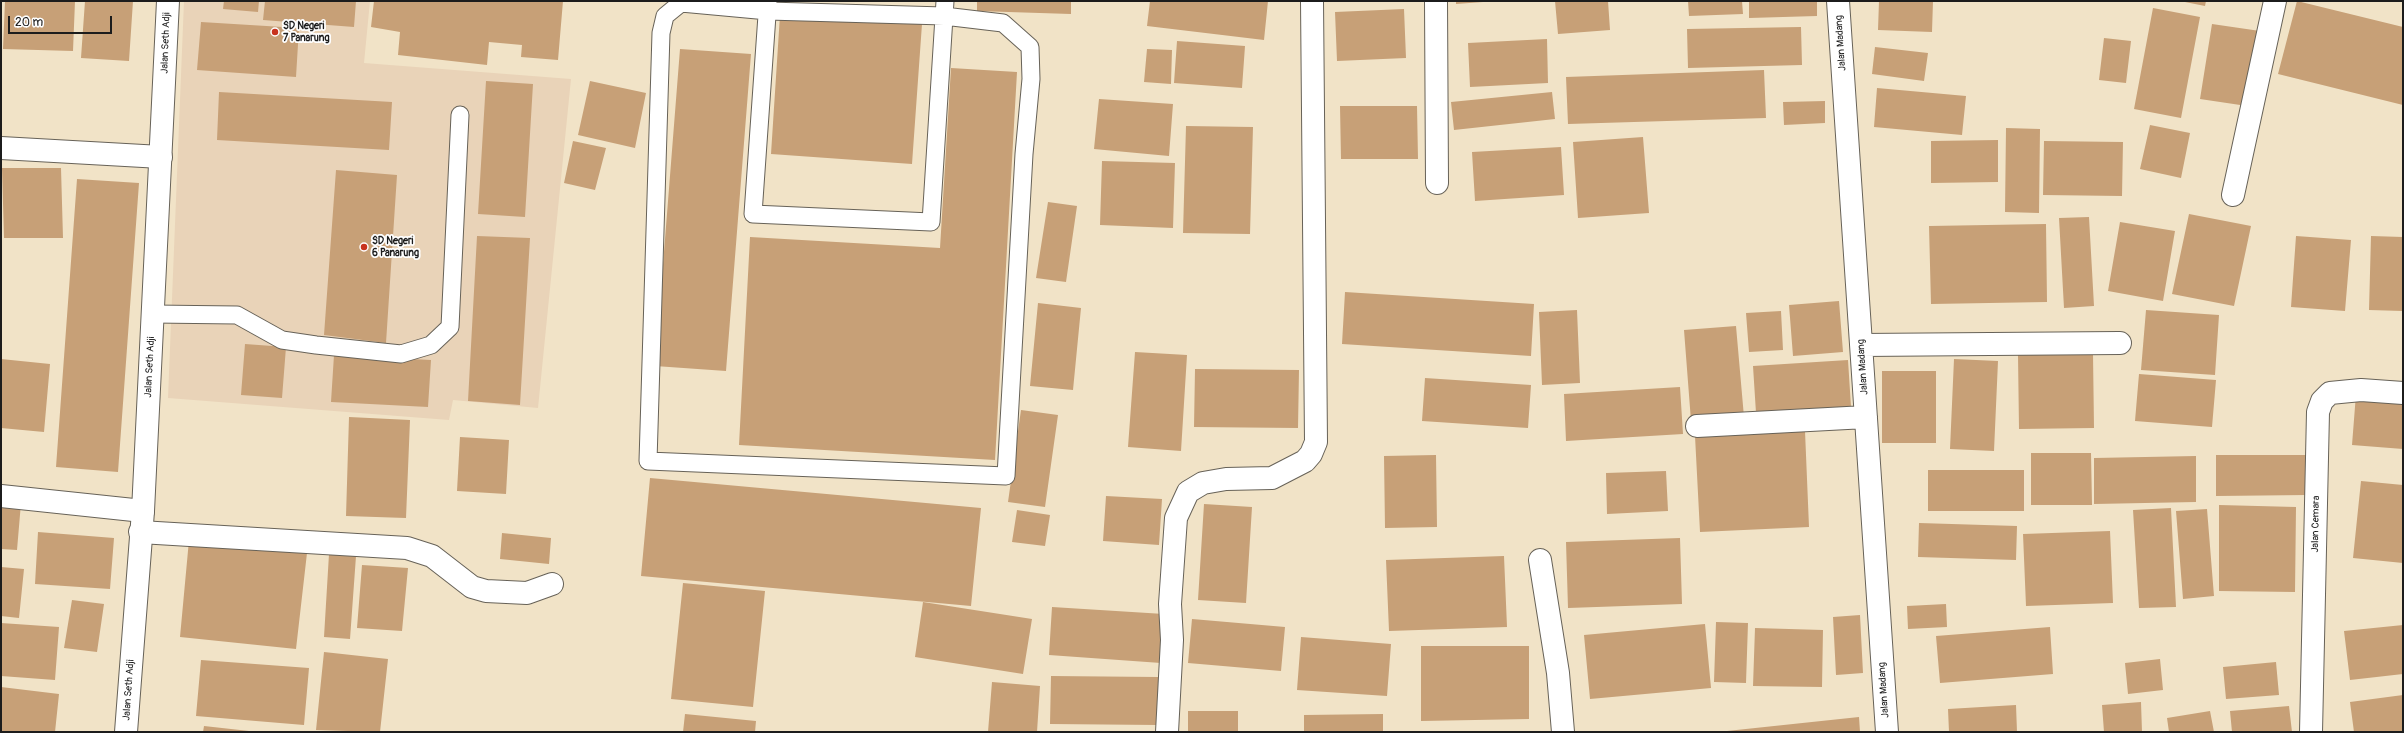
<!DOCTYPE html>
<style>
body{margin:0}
#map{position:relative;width:2404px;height:733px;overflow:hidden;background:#f1e3c7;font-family:Pangolin,sans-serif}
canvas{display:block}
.frame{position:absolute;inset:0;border:2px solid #1c1c1c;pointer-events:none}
.scale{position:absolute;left:8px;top:16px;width:104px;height:18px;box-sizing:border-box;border:2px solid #1c1c1c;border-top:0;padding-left:5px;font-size:12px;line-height:14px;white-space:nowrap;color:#1c1c1c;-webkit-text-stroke:3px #fff;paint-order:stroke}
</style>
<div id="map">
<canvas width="2404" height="733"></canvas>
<div class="frame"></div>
<div class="scale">20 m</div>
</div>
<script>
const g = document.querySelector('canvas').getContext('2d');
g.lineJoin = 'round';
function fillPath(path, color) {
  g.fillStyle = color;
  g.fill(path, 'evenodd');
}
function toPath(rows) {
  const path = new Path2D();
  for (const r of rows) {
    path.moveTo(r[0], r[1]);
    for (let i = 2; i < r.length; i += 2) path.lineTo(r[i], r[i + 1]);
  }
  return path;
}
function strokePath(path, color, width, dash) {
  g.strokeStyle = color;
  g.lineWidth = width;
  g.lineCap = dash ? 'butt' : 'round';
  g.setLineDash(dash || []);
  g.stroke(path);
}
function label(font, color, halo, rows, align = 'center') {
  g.font = font + ' Pangolin,sans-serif';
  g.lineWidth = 3.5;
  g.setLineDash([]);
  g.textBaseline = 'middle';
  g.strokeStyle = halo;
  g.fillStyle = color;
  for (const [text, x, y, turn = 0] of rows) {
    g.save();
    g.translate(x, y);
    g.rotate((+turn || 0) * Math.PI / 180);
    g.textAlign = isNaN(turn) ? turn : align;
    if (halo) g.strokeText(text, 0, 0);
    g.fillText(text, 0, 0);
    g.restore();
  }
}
const built = toPath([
 [184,1,370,1,364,63,571,79,538,408,453,400,449,420,168,398]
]);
const building = toPath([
 [5,1,75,1,73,51,3,49],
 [85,1,133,1,129,61,81,58],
 [224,1,259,1,258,12,223,9],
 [265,1,356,1,354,27,263,20],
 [374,1,563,1,558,60,521,57,522,45,489,42,487,65,398,55,400,32,371,27],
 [977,1,1071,1,1071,14,977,11],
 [1150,1,1268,1,1264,40,1147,26],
 [1456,1,1483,1,1483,2,1456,4],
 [1555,1,1608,1,1610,30,1558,34],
 [1688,1,1742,1,1743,14,1689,16],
 [1749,1,1817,1,1817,16,1749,18],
 [1879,1,1933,1,1932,32,1878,30],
 [2180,1,2206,1,2205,6],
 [2297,1,2403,27,2403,105,2278,74],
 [2153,8,2200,17,2181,118,2134,109],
 [1404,9,1406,58,1337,61,1335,12],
 [780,15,922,24,912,164,771,154],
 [201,22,299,28,296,77,197,70],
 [2212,24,2260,31,2247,106,2200,99],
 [1801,27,1802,65,1688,68,1687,29],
 [2104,38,2131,41,2126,83,2099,80],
 [1547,39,1548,83,1470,87,1468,43],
 [1177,41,1245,46,1242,88,1174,83],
 [1875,47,1928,53,1924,81,1872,74],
 [680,49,751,54,726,371,655,366],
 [1147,49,1172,50,1171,84,1144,82],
 [951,68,1017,72,995,460,739,445,750,237,940,248],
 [1764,70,1766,118,1568,124,1566,77],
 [486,81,533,84,525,217,478,214],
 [590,81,646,93,635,148,578,135],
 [1877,88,1966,96,1962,135,1874,127],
 [219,92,392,102,389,150,217,140],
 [1552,92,1555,119,1454,130,1451,102],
 [1099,99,1173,104,1169,156,1094,149],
 [1825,101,1825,123,1784,125,1783,102],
 [1340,106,1417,106,1418,159,1341,159],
 [2150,125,2190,133,2181,178,2140,169],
 [1186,126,1253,127,1250,234,1183,233],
 [2006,128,2040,129,2039,213,2005,212],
 [1643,137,1649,213,1578,218,1573,142],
 [1998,140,1998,182,1931,183,1931,141],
 [573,141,606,148,595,190,564,183],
 [2044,141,2123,142,2122,196,2043,195],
 [1561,147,1564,195,1475,201,1472,152],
 [1102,161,1175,163,1173,228,1100,225],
 [2,168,61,168,63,238,4,238],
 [336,170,397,175,386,343,324,335],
 [77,179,139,183,118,472,56,467],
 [1048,202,1077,206,1066,282,1036,278],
 [2189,214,2251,226,2234,306,2172,294],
 [2089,217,2094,306,2064,308,2059,218],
 [2120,222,2175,231,2163,301,2108,291],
 [2046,224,2047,302,1931,304,1929,226],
 [477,236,530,238,520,405,468,401],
 [2296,236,2351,240,2345,311,2291,307],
 [2371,236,2403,237,2403,311,2369,310],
 [1345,292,1534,304,1531,356,1342,344],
 [1839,301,1843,352,1793,356,1789,305],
 [1038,303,1081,308,1073,390,1030,386],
 [1577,310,1580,383,1542,385,1539,312],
 [2146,310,2219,315,2215,375,2141,370],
 [1781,311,1783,350,1749,352,1746,313],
 [1736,326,1744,417,1691,421,1684,330],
 [245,344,286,347,282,398,241,395],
 [1135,352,1187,355,1181,451,1128,447],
 [2093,354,2094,428,2019,429,2018,355],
 [334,355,431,360,428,407,331,402],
 [1,359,50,364,44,432,1,428],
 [1954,359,1998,361,1994,451,1950,449],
 [1848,360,1851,407,1756,413,1753,366],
 [1195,369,1299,370,1298,428,1194,427],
 [1882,371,1936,371,1936,443,1882,443],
 [2139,374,2216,380,2212,427,2135,421],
 [1425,378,1531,385,1528,428,1422,421],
 [1680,387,1683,434,1566,441,1564,394],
 [2356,394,2403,397,2403,449,2352,445],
 [1021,410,1058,415,1045,507,1008,502],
 [349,417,410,420,406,518,346,516],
 [1805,431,1809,527,1700,532,1695,436],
 [460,437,509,440,506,494,457,491],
 [2031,453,2091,453,2092,505,2031,505],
 [1436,455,1437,527,1385,528,1384,456],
 [2216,455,2307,455,2307,495,2216,496],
 [2196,456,2196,502,2094,504,2094,458],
 [1928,470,2024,470,2024,511,1928,511],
 [1666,471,1668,511,1607,514,1606,473],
 [650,478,981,508,971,606,641,576],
 [2361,481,2403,485,2403,563,2353,558],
 [1106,496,1162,499,1159,545,1103,541],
 [1,501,21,503,17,550,1,549],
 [1204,504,1252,507,1246,603,1198,600],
 [2219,505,2296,507,2295,592,2219,591],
 [2171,508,2176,607,2139,608,2133,510],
 [2207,509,2214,596,2183,599,2176,511],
 [1017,510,1050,515,1045,546,1012,542],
 [1919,523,2017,526,2016,560,1918,557],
 [2110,531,2113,603,2026,606,2023,534],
 [38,532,114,538,110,589,35,584],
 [502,533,551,538,549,564,500,559],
 [1680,538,1682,604,1568,608,1566,542],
 [189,540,307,553,296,649,180,637],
 [329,554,356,556,350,639,324,637],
 [1504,556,1507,627,1389,631,1386,560],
 [362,565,408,568,402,631,357,628],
 [1,567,24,569,19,618,1,616],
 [683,583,765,591,753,707,671,699],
 [72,600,104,604,97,652,64,648],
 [923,602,1032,619,1023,674,915,657],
 [1946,604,1947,627,1908,629,1907,606],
 [1052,607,1164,614,1161,663,1049,655],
 [1860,615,1863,673,1836,675,1833,617],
 [1192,619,1285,627,1281,671,1188,663],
 [1716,622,1748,623,1746,683,1714,682],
 [1,623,59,627,55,680,1,676],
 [1705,624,1711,688,1590,699,1584,635],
 [2403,625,2403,674,2350,680,2344,631],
 [2050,627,2053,674,1940,683,1936,636],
 [1755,628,1823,630,1822,687,1753,686],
 [1301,637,1391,644,1387,696,1297,690],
 [1421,646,1529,646,1529,719,1421,721],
 [324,652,388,659,380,732,316,730],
 [2160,659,2163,690,2128,694,2125,663],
 [201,660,309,668,304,725,196,716],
 [2276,662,2279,695,2226,699,2223,667],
 [1051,676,1158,677,1158,725,1050,724],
 [992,682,1040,686,1037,732,988,732],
 [1,687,59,694,55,732,1,732],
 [2403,695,2403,732,2354,732,2350,702],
 [2141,702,2142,732,2104,732,2102,705],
 [2016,705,2017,732,1949,732,1948,709],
 [2289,706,2292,732,2232,732,2230,711],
 [1188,711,1238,711,1238,732,1188,732],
 [2210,711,2214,732,2169,732,2167,718],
 [685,714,756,721,755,732,683,732],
 [1383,714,1383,732,1304,732,1304,715],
 [1859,717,1860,732,1727,732,1727,731],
 [204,726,249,731,249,732,203,732]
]);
const lane = toPath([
 [768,1,753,214,931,222,945,1],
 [681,3,768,11,944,16,1003,23,1030,47,1031,79,1024,154,1006,476,648,461,661,33,665,16,681,3],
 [153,314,237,315,282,340,316,345,401,354,431,345,450,327,460,115]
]);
const street = toPath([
 [1436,1,1437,183],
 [1838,1,1887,732],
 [1,148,161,157],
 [2233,195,2275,1],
 [1861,345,2120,343],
 [1697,426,1866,417],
 [1,496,143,511],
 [140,532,407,548,432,556,472,587,486,591,527,593,552,584],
 [1540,560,1558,673,1563,732],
 [1167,732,1172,640,1170,604,1176,518,1188,492,1203,483,1226,479,1272,478,1305,461,1311,454,1316,442,1312,1],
 [2311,732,2318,412,2322,401,2330,393,2361,390,2403,393]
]);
const secondary = toPath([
 [126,732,143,511,168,1]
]);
const markers = [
 [275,32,4,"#c8321e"],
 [364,247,4,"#c8321e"]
];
const poiNames = [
 ["SD Negeri",283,26],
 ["7 Panarung",283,38],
 ["SD Negeri",372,241],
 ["6 Panarung",372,253]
];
const streetNames = [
 ["Jalan Seth Adji",166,43,-88],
 ["Jalan Madang",1841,43,-94],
 ["Jalan Seth Adji",150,367,-87],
 ["Jalan Madang",1863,367,-94],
 ["Jalan Cemara",2316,524,-89],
 ["Jalan Seth Adji",129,690,-86],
 ["Jalan Madang",1884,690,-94]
];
fillPath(built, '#e9d3b8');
fillPath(building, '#c7a077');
strokePath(lane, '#676258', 19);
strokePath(street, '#676258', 24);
strokePath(secondary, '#676258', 24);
strokePath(lane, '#fff', 17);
strokePath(street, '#fff', 22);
strokePath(secondary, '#fff', 22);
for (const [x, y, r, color] of markers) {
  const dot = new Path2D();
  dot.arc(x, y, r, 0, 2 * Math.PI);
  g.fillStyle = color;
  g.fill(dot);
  strokePath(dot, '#fff', 1.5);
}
label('bold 10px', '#1c1c1c', '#fff', poiNames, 'left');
label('10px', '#1c1c1c', '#fff', streetNames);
</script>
